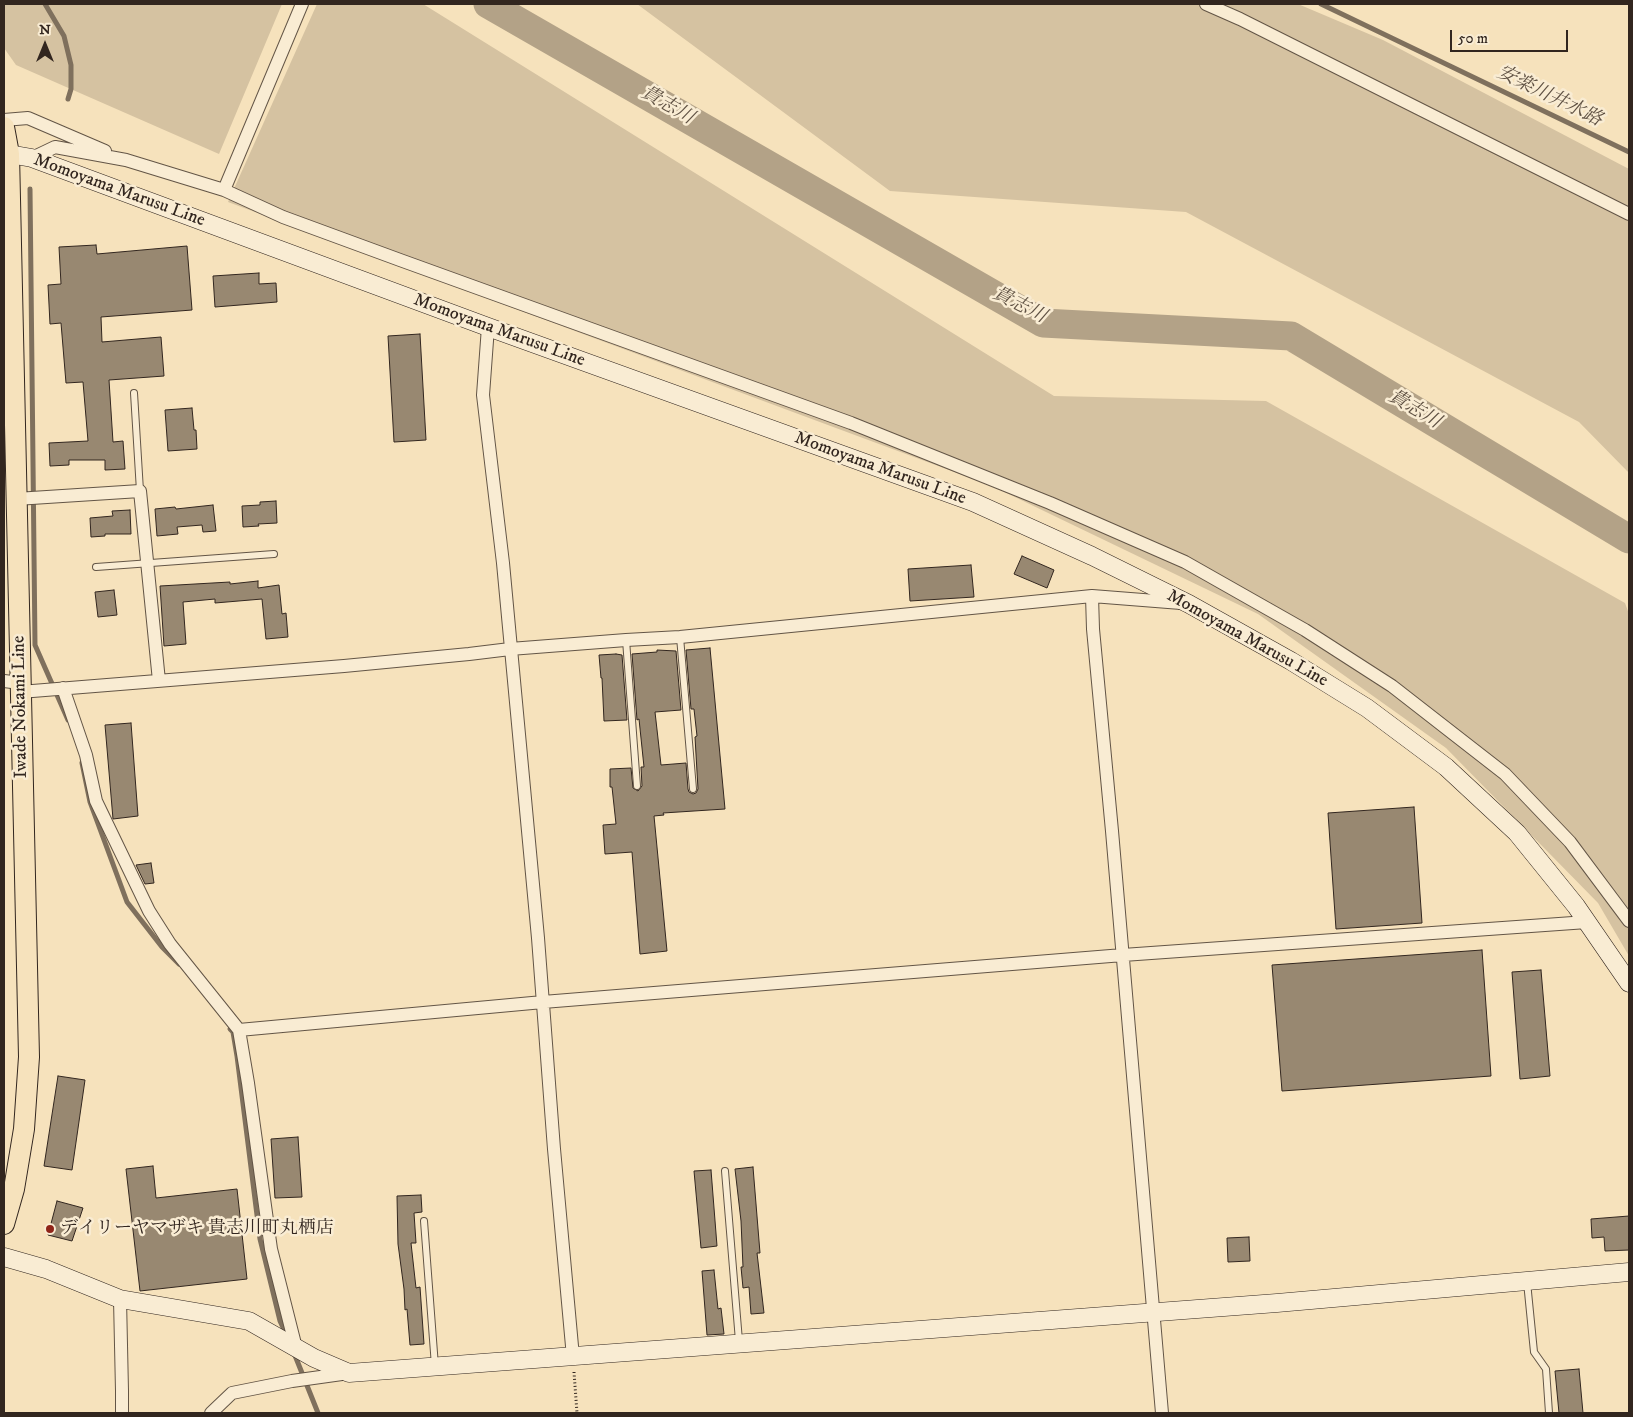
<!DOCTYPE html>
<meta charset="utf-8">
<style>
body{margin:0}
#map{position:relative;width:1633px;height:1417px;overflow:hidden;background:#f6e2bc;font-family:"IM FELL DW Pica",serif}
canvas{display:block}
.frame{position:absolute;inset:0;border:5px solid #32261f;pointer-events:none}
.north{position:absolute;left:20px;top:20px;width:50px;height:50px;-webkit-text-stroke:4px #f9ecd3;paint-order:stroke;rotate:0deg;font-size:14px;font-weight:700;line-height:20px;text-align:center;color:#32261f}
.north::after{content:'';display:block;margin:auto;width:18px;height:22px;background:#32261f;clip-path:polygon(50% 0,100% 100%,50% 72%,0 100%)}
.scale{position:absolute;left:1450px;top:30px;width:118px;height:22px;box-sizing:border-box;border:2px solid #32261f;border-top:0;padding-left:6px;font-size:15px;line-height:18px;white-space:nowrap;color:#32261f;-webkit-text-stroke:4px #f9ecd3;paint-order:stroke}
</style>
<div id="map">
<canvas width="1633" height="1417"></canvas>
<div class="frame"></div>
<div class="north">N</div>
<div class="scale">50 m</div>
</div>
<script>
const g = document.querySelector('canvas').getContext('2d');
g.lineJoin = 'round';
function fillPath(path, color) {
  g.fillStyle = color;
  g.fill(path, 'evenodd');
}
function toPath(rows) {
  const path = new Path2D();
  for (const r of rows) {
    path.moveTo(r[0], r[1]);
    for (let i = 2; i < r.length; i += 2) path.lineTo(r[i], r[i + 1]);
  }
  return path;
}
function strokePath(path, color, width, dash) {
  g.strokeStyle = color;
  g.lineWidth = width;
  g.lineCap = dash ? 'butt' : 'round';
  g.setLineDash(dash || []);
  g.stroke(path);
}
function label(font, color, halo, rows, align = 'center') {
  g.font = font + ' "IM FELL DW Pica","Noto Serif JP",serif';
  g.lineWidth = 5;
  g.setLineDash([]);
  g.textBaseline = 'middle';
  g.strokeStyle = halo;
  g.fillStyle = color;
  for (const [text, x, y, turn = 0] of rows) {
    g.save();
    g.translate(x, y);
    g.rotate((+turn || 0) * Math.PI / 180);
    g.textAlign = isNaN(turn) ? turn : align;
    if (halo) g.strokeText(text, 0, 0);
    g.fillText(text, 0, 0);
    g.restore();
  }
}
const green = toPath([
 [4,4,282,4,219,154,16,65,4,48],
 [317,4,423,4,1054,396,1266,401,1625,603,1629,614,1629,956,1598,903,1446,748,1258,614,992,486,228,202],
 [637,4,1298,4,1383,40,1629,169,1629,473,1579,422,1186,212,890,191]
]);
const stream = toPath([
 [45,4,64,36,71,65,71,89,68,99],
 [1321,4,1629,152],
 [30,189,35,645,68,720],
 [82,763,90,802,127,902,162,947,179,964],
 [230,1029,233,1032,237,1056,260,1239,280,1321,287,1336],
 [294,1353,318,1413]
]);
const river = toPath([
 [488,4,1043,323,1291,336,1629,539]
]);
const building = toPath([
 [96,245,97,254,187,246,192,310,101,317,102,342,161,337,164,376,109,380,113,442,123,441,125,469,105,470,105,460,69,460,69,465,50,466,49,443,88,441,83,382,66,383,61,323,50,324,48,285,61,284,59,247,96,245],
 [259,273,259,284,276,283,277,302,215,307,213,276,259,273],
 [420,334,426,440,394,442,388,336,420,334],
 [192,408,194,430,196,430,197,449,168,451,165,410,192,408],
 [276,501,277,523,258,524,259,526,243,527,242,506,260,505,260,502,276,501],
 [213,505,216,531,203,532,202,525,177,527,178,534,157,536,155,509,175,507,176,509,213,505],
 [130,510,131,534,105,534,105,536,91,537,90,518,113,516,112,511,130,510],
 [1022,556,1054,570,1047,588,1014,574,1022,556],
 [971,565,974,597,910,601,908,569,971,565],
 [258,581,258,588,279,585,282,614,286,613,288,637,266,639,262,599,215,603,215,599,183,602,186,644,164,646,160,586,230,582,230,584,258,581],
 [114,590,117,615,98,617,95,592,114,590],
 [710,648,725,809,663,813,664,815,654,816,667,951,640,954,632,852,605,854,603,825,616,824,612,787,610,787,610,769,631,768,633,788,638,791,642,786,641,767,644,767,639,719,637,720,632,654,657,652,657,650,676,651,681,710,655,712,661,765,686,763,688,789,689,792,693,794,696,793,698,789,695,737,697,736,694,709,691,709,686,650,710,648],
 [616,654,622,655,627,720,604,721,602,678,601,678,599,655,616,654],
 [131,723,138,816,113,819,105,725,131,723],
 [1414,807,1422,923,1336,929,1328,813,1414,807],
 [151,863,154,883,145,884,136,865,151,863],
 [1482,950,1491,1076,1282,1091,1272,965,1482,950],
 [1541,970,1550,1076,1520,1079,1512,972,1541,970],
 [58,1076,85,1080,72,1170,44,1166,58,1076],
 [298,1137,302,1197,275,1198,271,1139,298,1137],
 [153,1166,156,1198,237,1189,247,1279,140,1291,126,1169,153,1166],
 [753,1167,760,1253,757,1253,764,1313,751,1314,749,1287,743,1288,741,1267,743,1267,741,1221,735,1169,753,1167],
 [711,1170,717,1246,701,1248,694,1171,711,1170],
 [421,1195,422,1212,414,1213,416,1243,411,1243,416,1288,420,1287,424,1344,410,1345,407,1309,405,1310,404,1289,398,1244,397,1196,421,1195],
 [57,1201,83,1208,72,1241,48,1235,57,1201],
 [1629,1216,1629,1250,1605,1251,1604,1237,1592,1238,1591,1219,1629,1216],
 [1249,1237,1250,1261,1228,1262,1227,1238,1249,1237],
 [714,1270,718,1309,721,1308,724,1334,707,1335,702,1271,714,1270],
 [1579,1369,1583,1413,1559,1413,1555,1371,1579,1369]
]);
const path = toPath([
 [574,1372,577,1413]
]);
const lane = toPath([
 [134,393,140,491],
 [96,567,274,554],
 [680,637,693,789],
 [626,640,637,786],
 [725,1171,739,1341],
 [424,1221,435,1366],
 [1527,1282,1534,1352,1546,1369,1549,1413]
]);
const street = toPath([
 [1206,4,1240,19,1629,214],
 [4,120,28,118,105,151],
 [32,158,55,147,126,160,224,190,283,217,400,260,851,423,1050,503,1185,562,1305,630,1392,686,1505,774,1570,842,1629,921],
 [224,190,302,4],
 [488,327,483,395,503,563,538,938,554,1149,573,1357],
 [16,499,140,491,159,681],
 [1092,596,1093,629,1112,831,1162,1413],
 [4,681,20,683],
 [63,688,86,755,96,801,149,911,170,944,239,1030,248,1083,271,1249,296,1348],
 [20,692,344,666,469,654,510,649,626,640,680,637,1092,596,1181,603],
 [239,1030,543,1002,1123,955,1587,922],
 [120,1299,122,1391,122,1413],
 [211,1413,232,1393,292,1381,349,1373]
]);
const secondary = toPath([
 [9,154,32,158,488,327,973,502,1092,556,1189,604,1291,661,1367,708,1446,767,1517,833,1576,906,1629,983],
 [4,1257,46,1269,120,1299,249,1321,314,1358,349,1373,1277,1303,1629,1272]
]);
const primary = toPath([
 [4,127,9,154,29,1057,24,1129,14,1189,4,1224]
]);
const markers = [
 [50,1229,5,"#8f2418"]
];
const streetNames = [
 ["Momoyama Marusu Line",119,191,20],
 ["Momoyama Marusu Line",499,331,20],
 ["Momoyama Marusu Line",880,469,20],
 ["Momoyama Marusu Line",1247,639,29],
 ["Iwade Nokami Line",21,707,-91]
];
const poiNames = [
 ["デイリーヤマザキ 貴志川町丸栖店",60,1229]
];
const waterNames = [
 ["安楽川井水路",1549,97,26],
 ["貴志川",667,106,30],
 ["貴志川",1019,306,27],
 ["貴志川",1414,410,31]
];
fillPath(green, '#d5c2a1');
strokePath(stream, '#7f705d', 5);
strokePath(river, '#b3a287', 29);
fillPath(building, '#988871');
strokePath(building, '#32261f', 1);
strokePath(lane, '#635546', 8);
strokePath(street, '#635546', 14);
strokePath(secondary, '#32261f', 19);
strokePath(primary, '#32261f', 22);
strokePath(path, '#32261f', 3, [1, 2.5]);
strokePath(lane, '#f9ecd3', 6);
strokePath(street, '#f9ecd3', 12);
strokePath(secondary, '#f9ecd3', 18);
strokePath(primary, '#f6e2bc', 20);
for (const [x, y, r, color] of markers) {
  const dot = new Path2D();
  dot.arc(x, y, r, 0, 2 * Math.PI);
  g.fillStyle = color;
  g.fill(dot);
  strokePath(dot, '#f9ecd3', 2);
}
label('18px', '#32261f', '#f9ecd3', streetNames);
label('18px', '#32261f', '#f9ecd3', poiNames, 'left');
label('italic 19px', '#5f5143', '#f9ecd3', waterNames);
</script>
